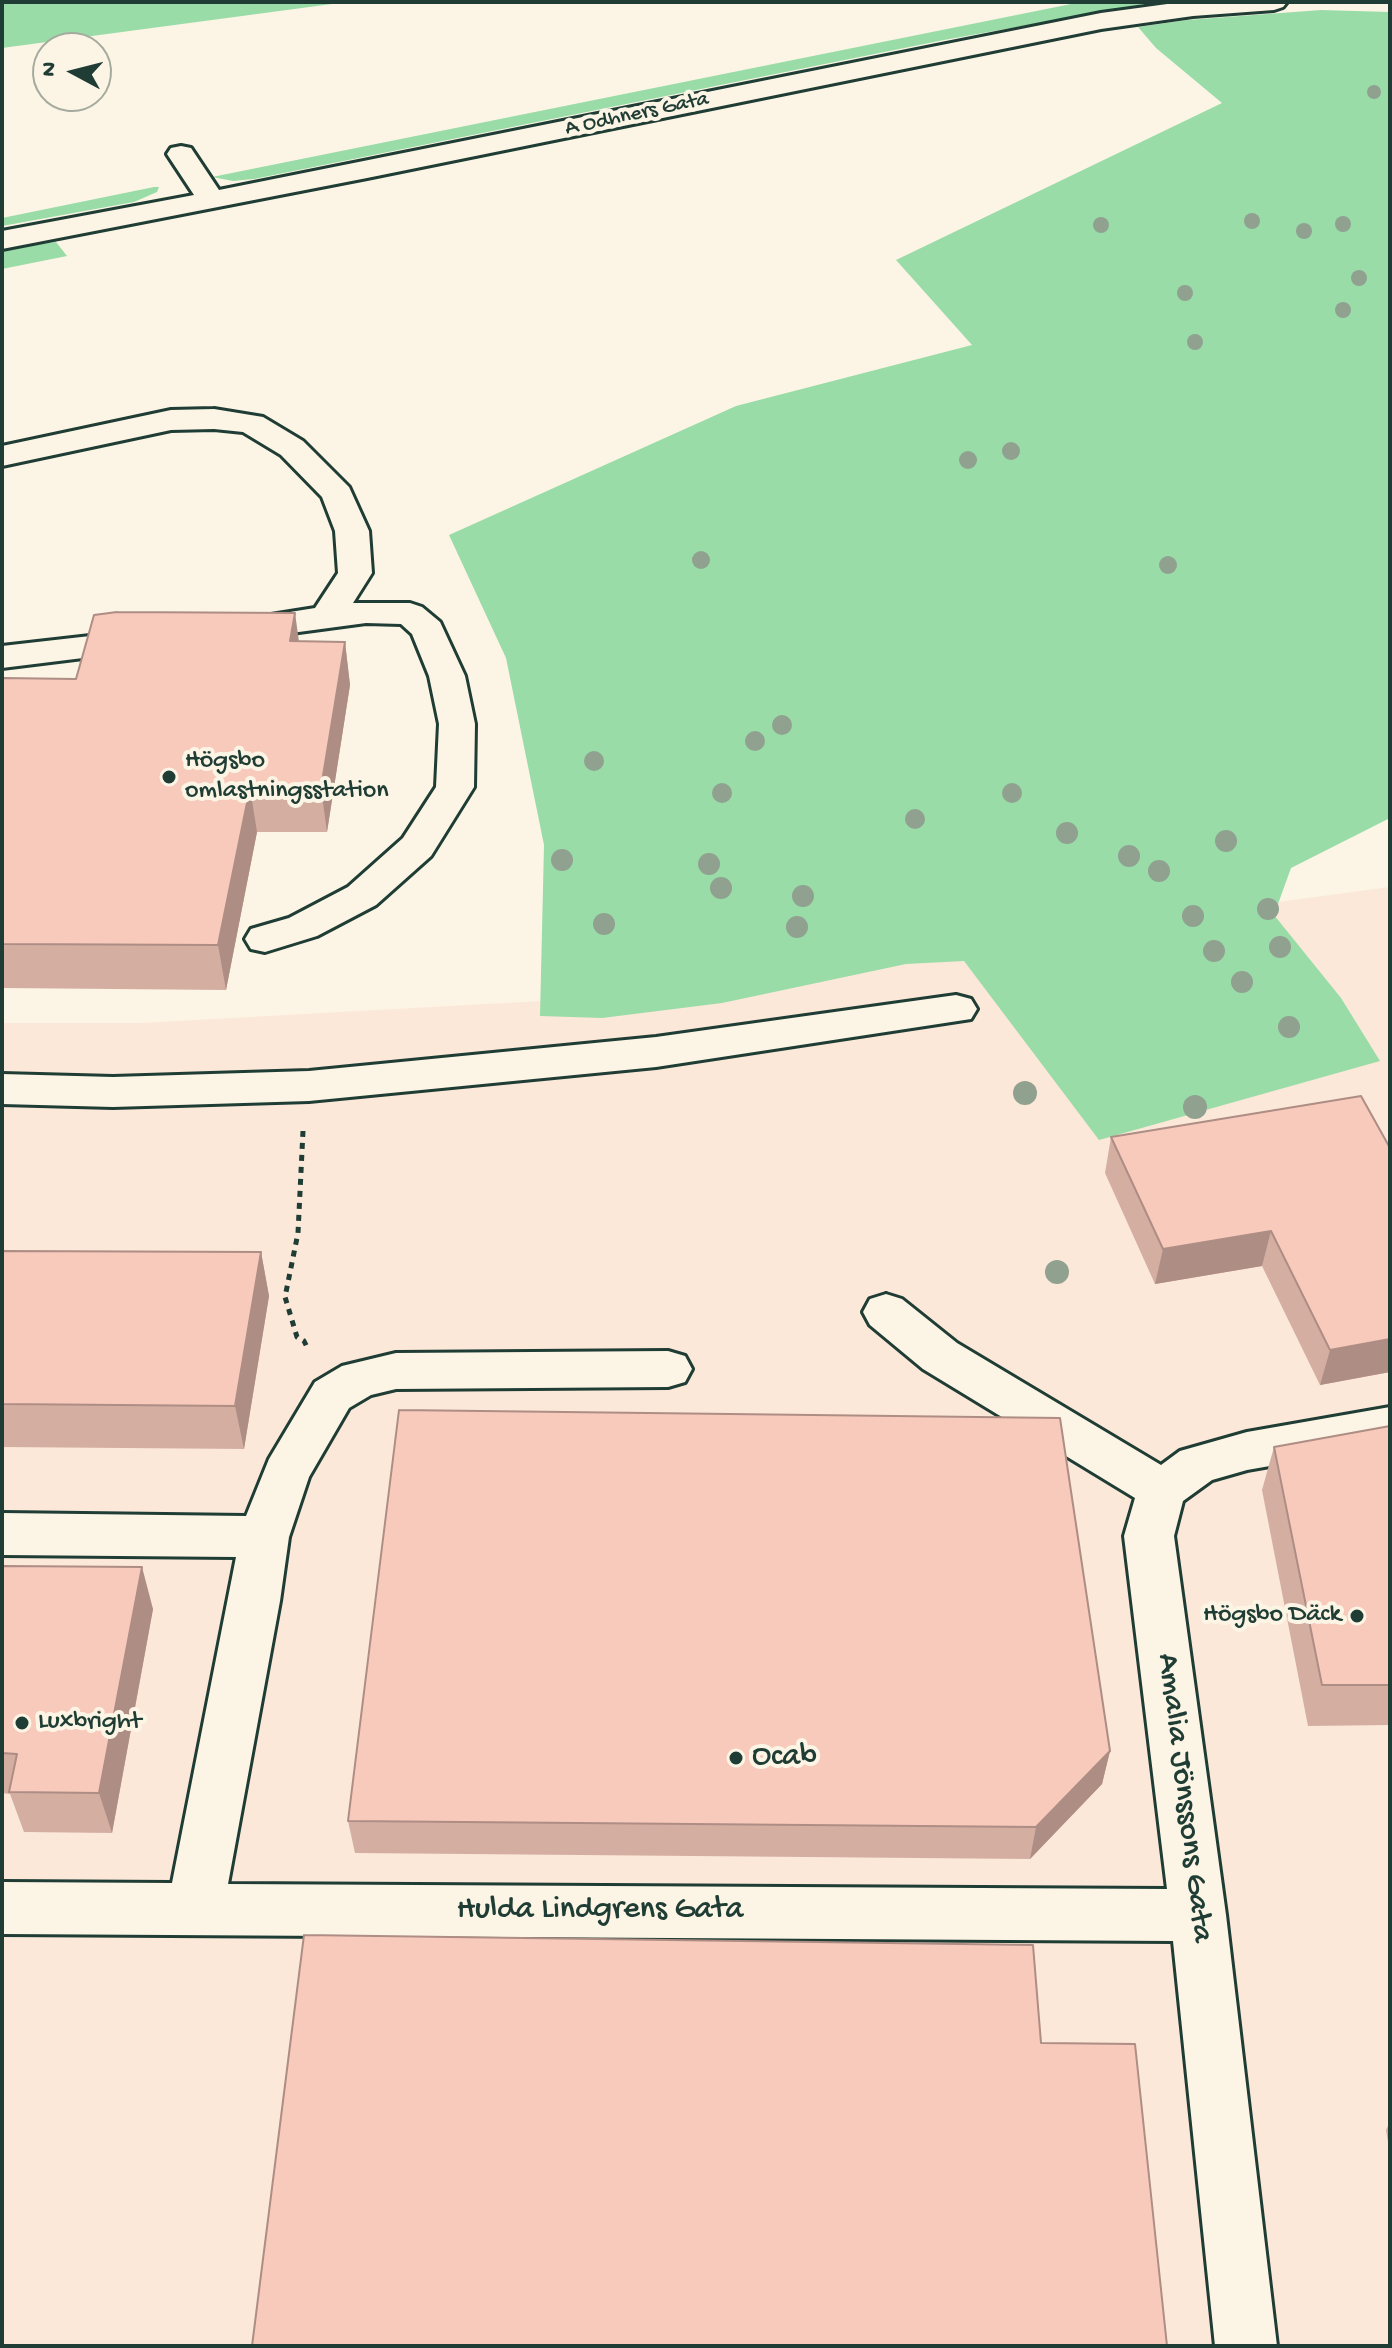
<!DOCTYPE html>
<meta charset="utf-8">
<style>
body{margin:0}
#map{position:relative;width:1392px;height:2348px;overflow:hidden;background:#fcf5e5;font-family:"Gochi Hand",sans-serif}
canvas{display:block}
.frame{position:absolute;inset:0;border:4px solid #1f3d34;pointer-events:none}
.north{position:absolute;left:32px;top:32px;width:80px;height:80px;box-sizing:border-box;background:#fcf5e5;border:2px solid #a4ab9e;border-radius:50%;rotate:277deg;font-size:22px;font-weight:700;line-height:32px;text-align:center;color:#1f3d34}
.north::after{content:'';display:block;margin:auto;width:28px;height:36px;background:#1f3d34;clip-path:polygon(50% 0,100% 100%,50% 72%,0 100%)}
</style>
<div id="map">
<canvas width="1392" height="2348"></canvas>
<div class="frame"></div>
<div class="north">N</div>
</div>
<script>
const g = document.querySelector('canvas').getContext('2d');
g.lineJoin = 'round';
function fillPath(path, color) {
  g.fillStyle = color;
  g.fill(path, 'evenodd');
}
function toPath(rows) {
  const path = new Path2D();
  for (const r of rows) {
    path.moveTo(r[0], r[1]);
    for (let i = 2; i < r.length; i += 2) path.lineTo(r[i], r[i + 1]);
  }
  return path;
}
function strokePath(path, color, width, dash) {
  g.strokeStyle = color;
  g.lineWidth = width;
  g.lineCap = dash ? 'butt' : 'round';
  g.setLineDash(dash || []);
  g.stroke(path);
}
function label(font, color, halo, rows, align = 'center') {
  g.font = font + ' "Gochi Hand",sans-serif';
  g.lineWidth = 8;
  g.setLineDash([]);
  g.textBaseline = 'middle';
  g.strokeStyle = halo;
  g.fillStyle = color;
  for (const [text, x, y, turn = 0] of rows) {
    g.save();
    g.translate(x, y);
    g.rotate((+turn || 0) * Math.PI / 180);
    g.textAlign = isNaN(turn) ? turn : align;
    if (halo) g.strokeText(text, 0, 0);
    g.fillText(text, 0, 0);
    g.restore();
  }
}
const built = toPath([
 [1390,887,1390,2346,2,2346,2,1023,141,1023,541,1001]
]);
const green = toPath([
 [2,2,347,2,2,48],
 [1081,2,1156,2,944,40,254,179,233,181,212,177],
 [1321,10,1390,12,1390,818,1291,868,1274,915,1341,998,1380,1061,1099,1140,964,961,906,964,722,1003,602,1018,540,1016,544,845,506,658,449,535,736,406,972,345,896,260,1222,103,1156,48,1138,27,1187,20],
 [154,187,159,187,157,192,134,202,2,226,2,218],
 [56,242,67,256,2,269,2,249]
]);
const path = toPath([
 [303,1131,298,1233,285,1297,297,1337,304,1341,308,1349]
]);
const minor = toPath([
 [1182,2,1287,2,1283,7,1274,10,1193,16,1101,29,367,178,2,249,2,231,194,195,167,154,171,148,181,146,191,148,219,190,1101,13,1182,2],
 [214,409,263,417,303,441,349,487,369,531,372,573,353,603,410,603,422,607,440,622,465,676,475,724,474,787,431,856,376,905,317,936,265,952,251,949,245,939,251,929,289,918,348,887,403,838,436,787,439,724,429,676,412,634,401,624,366,623,239,640,227,636,221,629,227,622,315,608,338,573,335,531,322,497,281,455,243,432,214,429,171,430,2,466,2,446,171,410,214,409],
 [143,630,156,633,161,641,156,649,2,668,2,646,143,630],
 [956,995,971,999,977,1009,971,1019,656,1067,309,1101,113,1107,2,1104,2,1074,113,1077,309,1071,656,1037,956,995],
 [886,1294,902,1299,957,1343,1161,1465,1180,1451,1247,1432,1390,1407,1390,1445,1247,1470,1212,1480,1183,1501,1174,1536,1226,1915,1277,2346,1215,2346,1173,1941,2,1934,2,1882,172,1883,236,1557,2,1555,2,1513,246,1516,269,1459,315,1382,342,1366,396,1353,668,1351,685,1356,692,1369,685,1382,668,1387,396,1389,371,1395,349,1408,309,1477,289,1537,280,1601,228,1884,1167,1889,1124,1536,1135,1498,923,1369,870,1325,863,1312,870,1299,886,1294]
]);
const trees = [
 [1374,92,7],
 [1252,221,8],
 [1343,224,8],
 [1101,225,8],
 [1304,231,8],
 [1359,278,8],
 [1185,293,8],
 [1343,310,8],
 [1195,342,8],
 [1011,451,9],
 [968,460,9],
 [701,560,9],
 [1168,565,9],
 [782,725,10],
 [755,741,10],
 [594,761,10],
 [722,793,10],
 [1012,793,10],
 [915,819,10],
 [1067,833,11],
 [1226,841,11],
 [1129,856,11],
 [562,860,11],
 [709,864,11],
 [1159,871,11],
 [721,888,11],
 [803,896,11],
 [1268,909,11],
 [1193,916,11],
 [604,924,11],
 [797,927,11],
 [1280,947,11],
 [1214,951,11],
 [1242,982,11],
 [1289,1027,11],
 [1025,1093,12],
 [1195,1107,12],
 [1057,1272,12]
];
const wall = toPath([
 [299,641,345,642,350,685,327,832,257,832,226,990,2,988,2,678,76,679],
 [1111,1137,1390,1148,1390,1372,1320,1385,1262,1266,1155,1284,1105,1173],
 [2,1251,261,1252,269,1296,244,1449,2,1447],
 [1390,1426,1390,1725,1308,1726,1262,1490,1274,1447],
 [2,1566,153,1609,112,1833,24,1832,10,1794,2,1793],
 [1110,1751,1102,1784,1030,1859,355,1853,348,1821],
 [1390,2122,1390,2154,1386,2130]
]);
const shadedWall = toPath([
 [295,613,301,656,290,641],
 [345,642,350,685,327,832,321,788],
 [250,788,257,832,226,990,218,945],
 [1271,1231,1262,1266,1155,1284,1163,1249],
 [261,1252,269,1296,244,1449,235,1406],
 [1390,1339,1390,1372,1320,1385,1330,1350],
 [142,1567,153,1609,112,1833,99,1793],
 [1110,1751,1102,1784,1030,1859,1036,1827]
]);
const building = toPath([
 [117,612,295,613,290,641,345,642,321,788,250,788,218,945,2,944,2,678,76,679,94,615,117,612],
 [1361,1096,1390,1148,1390,1339,1330,1350,1271,1231,1163,1249,1111,1137,1361,1096],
 [2,1251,261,1252,235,1406,2,1404,2,1251],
 [399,1410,1060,1418,1110,1751,1036,1827,348,1821,399,1410],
 [1390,1426,1390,1685,1322,1685,1274,1447,1390,1426],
 [2,1566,142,1567,99,1793,9,1792,17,1754,2,1753,2,1566],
 [304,1935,1033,1945,1041,2043,1135,2044,1167,2346,252,2346,304,1935]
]);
const markers = [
 [169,777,8,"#1f3d34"],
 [1357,1616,8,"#1f3d34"],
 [22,1723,8,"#1f3d34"],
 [736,1758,8,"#1f3d34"]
];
const farStreetnames = [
 ["A Odhners Gata",637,115,-12]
];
const poiNames = [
 ["Högsbo",185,762],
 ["omlastningsstation",185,792],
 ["Högsbo Däck",1341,1616,"right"],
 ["Luxbright",38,1723]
];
const nearPoinames = [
 ["Ocab",752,1758]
];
const nearStreetnames = [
 ["Amalia Jönssons Gata",1183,1798,83],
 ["Hulda Lindgrens Gata",600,1911]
];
fillPath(built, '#fbe8d9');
fillPath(green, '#99dca8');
strokePath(minor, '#1f3d34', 6);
strokePath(path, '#1f3d34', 5, [6, 6]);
fillPath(minor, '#fcf5e5');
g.fillStyle = '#90a190';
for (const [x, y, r] of trees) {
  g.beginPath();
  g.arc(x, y, r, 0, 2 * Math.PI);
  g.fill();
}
fillPath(wall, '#d5aea2');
fillPath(shadedWall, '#ae8d84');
fillPath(building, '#f8cabc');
strokePath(building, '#ae8d84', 2);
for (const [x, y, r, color] of markers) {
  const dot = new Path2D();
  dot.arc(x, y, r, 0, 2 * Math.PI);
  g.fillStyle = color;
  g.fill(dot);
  strokePath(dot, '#fcf5e5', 3);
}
label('22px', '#1f3d34', '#fcf5e5', farStreetnames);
label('26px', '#1f3d34', '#fcf5e5', poiNames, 'left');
label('32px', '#1f3d34', '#fcf5e5', nearPoinames, 'left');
label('32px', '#1f3d34', '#fcf5e5', nearStreetnames);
</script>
